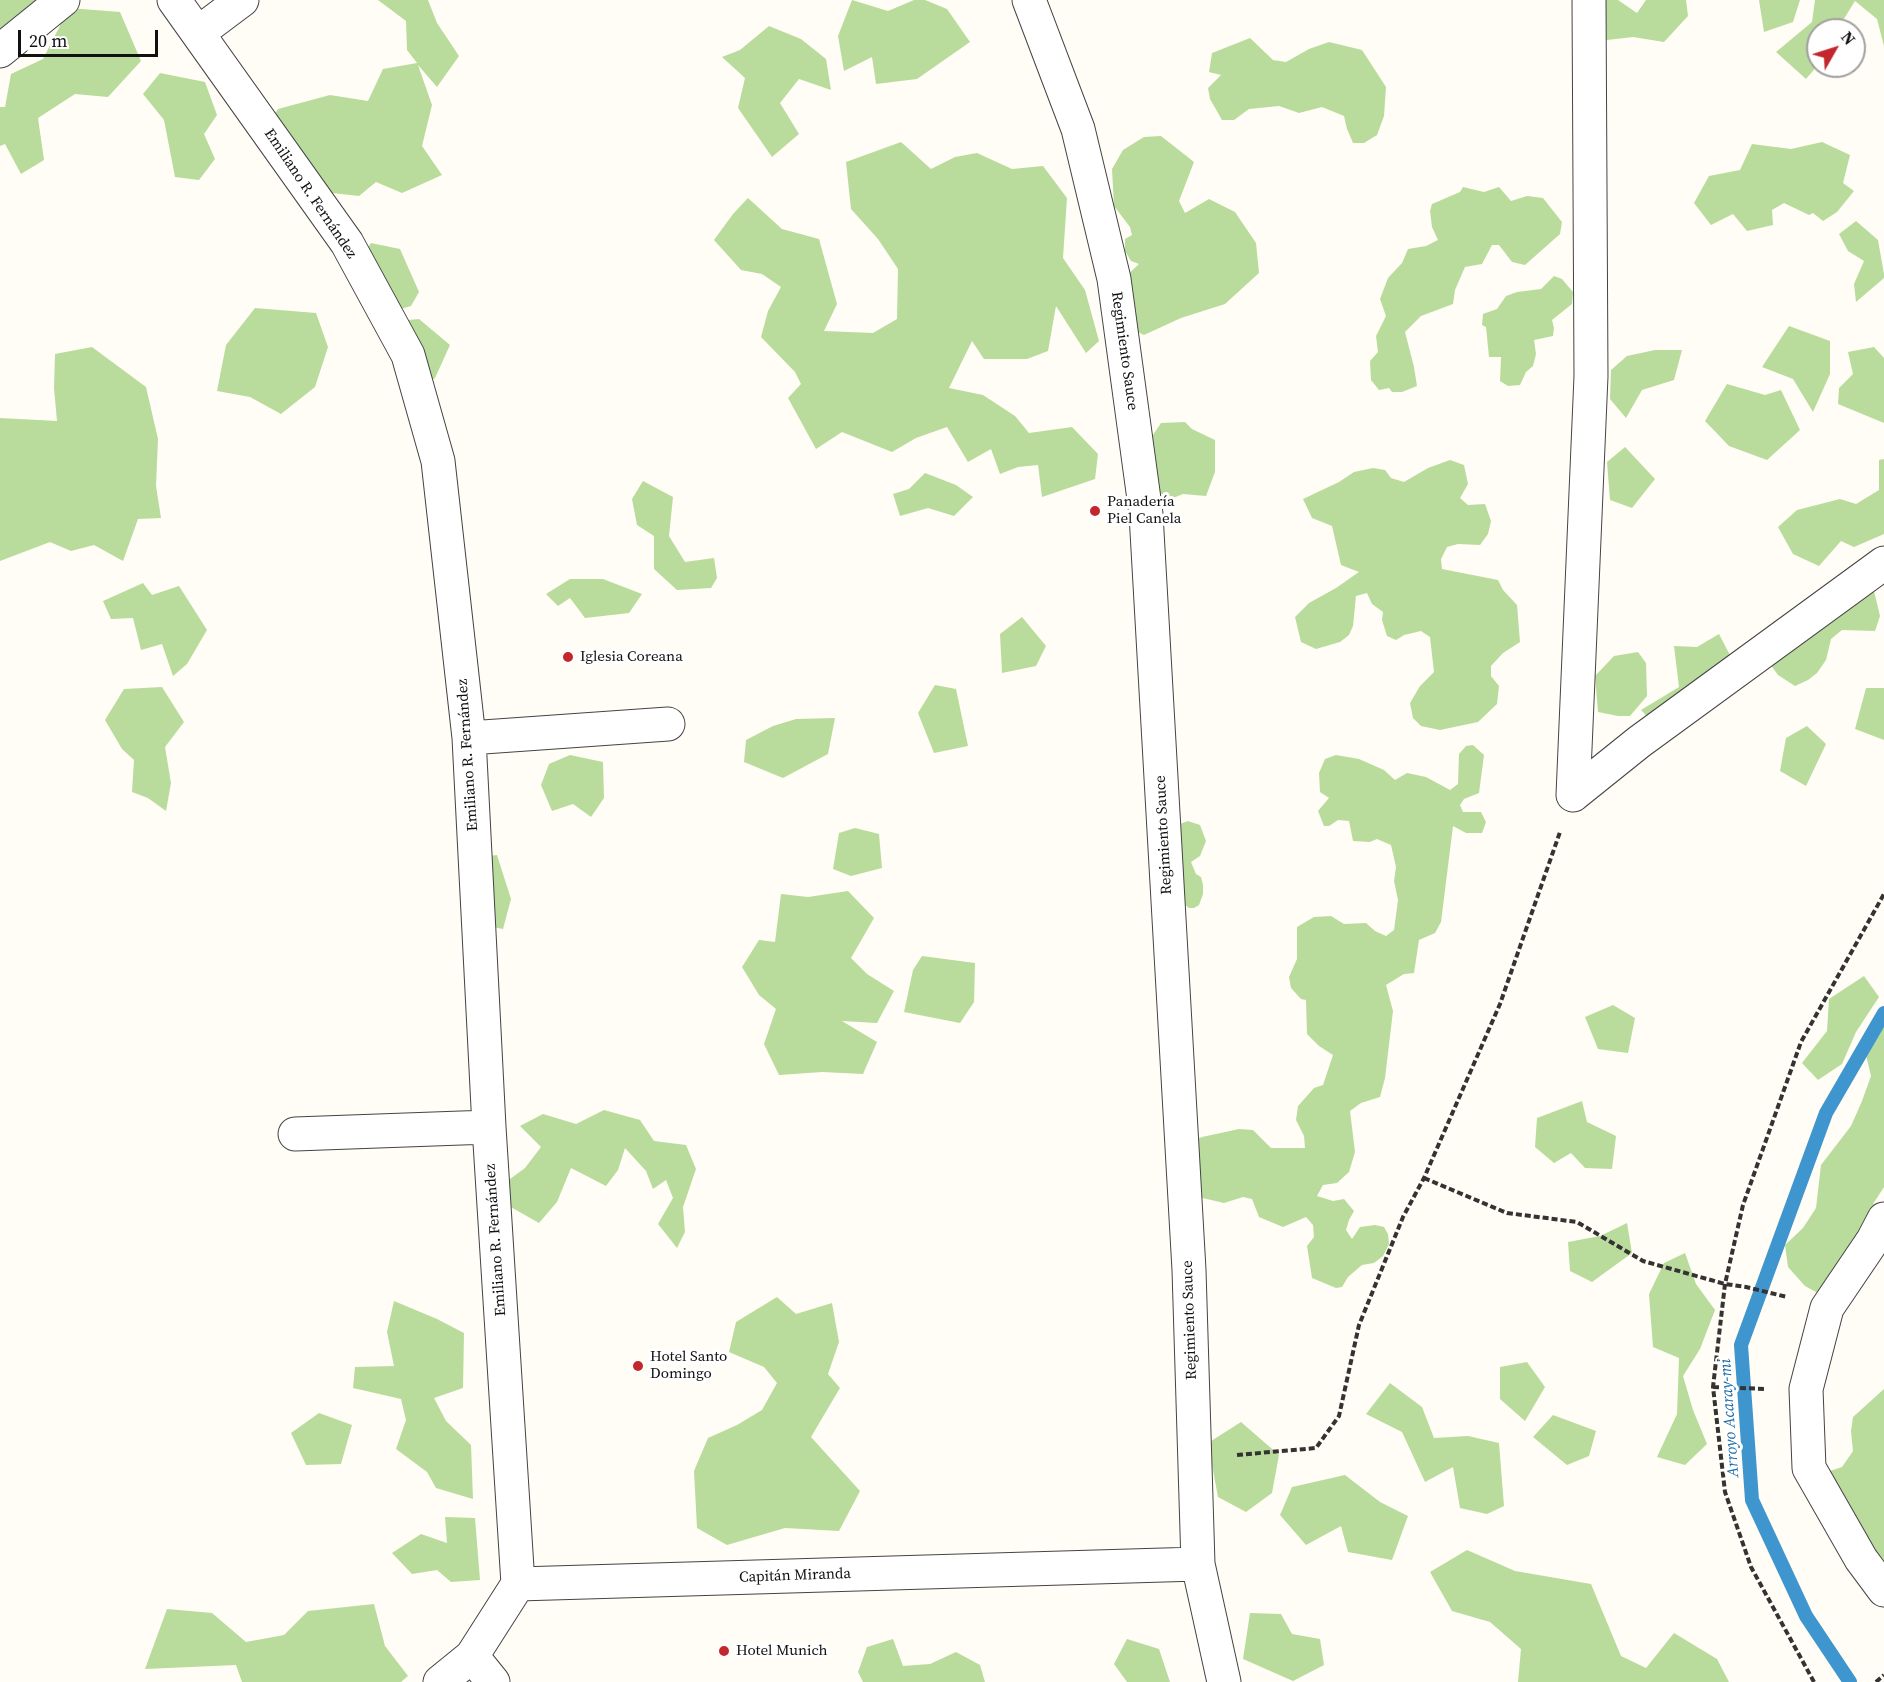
<!DOCTYPE html>
<meta charset="utf-8">
<style>
body{margin:0}
#map{position:relative;width:1884px;height:1682px;overflow:hidden;background:#fffdf5;font-family:"Source Serif 4",serif}
canvas{display:block}
.north{position:absolute;left:1806px;top:18px;width:60px;height:60px;box-sizing:border-box;background:#fff;border:2px solid #a0a0a0;border-radius:50%;rotate:51deg;font-size:16px;font-weight:700;line-height:24px;text-align:center;color:#111}
.north::after{content:'';display:block;margin:auto;width:21px;height:27px;background:#c4262e;clip-path:polygon(50% 0,100% 100%,50% 72%,0 100%)}
.scale{position:absolute;left:18px;top:30px;width:140px;height:27px;box-sizing:border-box;border:3px solid #111;border-top:0;padding-left:8px;font-size:18px;line-height:21px;white-space:nowrap;color:#111;-webkit-text-stroke:4px #fff;paint-order:stroke}
</style>
<div id="map">
<canvas width="1884" height="1682"></canvas>
<div class="north">N</div>
<div class="scale">20 m</div>
</div>
<script>
const g = document.querySelector('canvas').getContext('2d');
g.lineJoin = 'round';
function fillPath(path, color) {
  g.fillStyle = color;
  g.fill(path, 'evenodd');
}
function toPath(rows) {
  const path = new Path2D();
  for (const r of rows) {
    path.moveTo(r[0], r[1]);
    for (let i = 2; i < r.length; i += 2) path.lineTo(r[i], r[i + 1]);
  }
  return path;
}
function strokePath(path, color, width, dash) {
  g.strokeStyle = color;
  g.lineWidth = width;
  g.lineCap = dash ? 'butt' : 'round';
  g.setLineDash(dash || []);
  g.stroke(path);
}
function label(font, color, halo, rows, align = 'center') {
  g.font = font + ' "Source Serif 4",serif';
  g.lineWidth = 6;
  g.setLineDash([]);
  g.textBaseline = 'middle';
  g.strokeStyle = halo;
  g.fillStyle = color;
  for (const [text, x, y, turn = 0] of rows) {
    g.save();
    g.translate(x, y);
    g.rotate((+turn || 0) * Math.PI / 180);
    g.textAlign = isNaN(turn) ? turn : align;
    if (halo) g.strokeText(text, 0, 0);
    g.fillText(text, 0, 0);
    g.restore();
  }
}
const forest = toPath([
 [0,0,38,0,0,32],
 [378,0,428,0,437,23,459,56,437,87,418,65,432,105,422,146,442,175,402,193,376,182,359,196,314,191,267,125,278,109,330,95,368,101,383,69,417,63,407,50,406,21],
 [852,0,888,11,914,0,925,0,947,9,970,42,917,79,876,84,872,57,844,71,838,36],
 [1582,0,1618,0,1637,13,1646,0,1686,0,1688,16,1664,42,1633,37,1607,40,1584,24],
 [1759,0,1800,0,1793,22,1764,32],
 [1815,0,1884,0,1884,46,1877,19,1855,1,1837,30,1818,30,1818,65,1806,79,1776,52,1812,22],
 [69,8,120,12,141,61,108,97,75,94,38,118,44,160,21,174,5,144,0,146,0,107,5,107,11,74,43,59],
 [769,26,801,39,826,59,831,90,799,79,780,103,799,134,772,157,738,108,745,78,722,57,740,50],
 [1250,38,1273,60,1286,62,1309,49,1329,42,1362,50,1386,87,1384,116,1377,135,1364,143,1353,143,1347,129,1344,116,1322,107,1299,113,1279,106,1249,109,1234,120,1222,120,1210,99,1208,88,1221,75,1209,72,1212,53],
 [160,73,205,82,217,115,204,134,215,159,199,180,175,177,164,120,143,94],
 [1161,136,1194,162,1179,201,1185,213,1209,199,1235,212,1256,243,1259,273,1225,304,1181,318,1144,335,1132,329,1125,277,1139,264,1131,261,1125,251,1125,239,1132,235,1130,227,1114,206,1112,169,1123,150,1144,137],
 [901,142,931,169,955,157,977,153,1012,169,1043,166,1067,198,1063,258,1085,290,1099,341,1086,353,1056,306,1048,351,1027,359,984,359,972,341,949,388,983,395,1015,416,1029,433,1072,427,1098,454,1095,479,1042,497,1038,465,1018,467,1000,474,991,449,968,462,947,427,916,438,892,452,842,432,816,449,788,398,801,384,795,372,761,337,768,311,781,287,762,274,741,270,714,240,733,214,748,198,782,229,819,239,837,304,824,331,873,333,897,319,898,269,878,239,851,209,846,162],
 [1822,142,1850,155,1843,183,1854,191,1837,212,1823,221,1813,213,1809,215,1784,203,1772,210,1773,225,1747,231,1733,214,1711,225,1694,203,1709,176,1740,170,1752,144,1791,149],
 [1463,187,1484,192,1499,187,1511,201,1527,196,1543,198,1562,222,1560,234,1525,265,1512,262,1499,245,1492,245,1482,264,1465,267,1455,290,1453,304,1421,316,1405,332,1414,367,1417,386,1402,392,1392,392,1389,388,1379,390,1371,380,1370,361,1378,352,1376,336,1386,316,1380,299,1388,278,1402,263,1408,249,1426,246,1438,240,1432,227,1430,211,1432,204,1460,192],
 [1856,221,1878,240,1884,274,1884,278,1856,302,1854,284,1864,261,1848,251,1839,234],
 [371,243,400,249,419,292,411,306,387,313,362,256],
 [1554,276,1562,279,1573,292,1572,304,1552,320,1554,328,1553,336,1534,340,1536,354,1533,366,1526,372,1520,385,1508,386,1500,381,1501,357,1489,357,1486,327,1482,325,1483,314,1497,309,1506,296,1517,292,1541,289],
 [255,308,316,313,328,347,315,387,281,414,250,397,217,391,226,345],
 [419,319,450,345,435,378,417,389,385,322],
 [1789,326,1830,341,1830,374,1813,412,1793,379,1762,367],
 [92,347,146,387,158,439,156,486,161,518,138,519,123,561,94,545,71,551,50,542,0,561,0,418,57,421,54,388,55,354],
 [1874,347,1884,358,1884,423,1838,404,1839,388,1853,374,1848,352],
 [1655,350,1682,350,1674,380,1642,390,1626,418,1610,399,1611,370,1627,356],
 [1727,384,1765,395,1781,390,1800,430,1767,460,1729,446,1705,421],
 [1185,422,1192,429,1215,440,1215,472,1206,496,1183,494,1168,500,1151,484,1151,438,1161,423],
 [1625,447,1655,479,1632,508,1610,500,1607,462],
 [1884,459,1884,534,1854,547,1841,541,1819,566,1793,554,1778,527,1797,510,1840,499,1856,504,1879,490,1879,460],
 [1450,460,1464,465,1468,484,1460,498,1468,505,1485,504,1491,521,1488,534,1480,545,1458,544,1447,547,1441,559,1442,569,1498,580,1503,590,1517,605,1520,642,1503,653,1491,666,1491,676,1499,686,1497,704,1478,722,1440,730,1421,726,1413,718,1410,703,1420,686,1434,672,1430,637,1421,631,1404,635,1396,640,1387,636,1382,620,1383,612,1372,604,1367,593,1356,596,1353,626,1349,635,1340,642,1316,649,1301,642,1295,617,1309,603,1336,588,1359,572,1341,565,1332,526,1312,518,1303,499,1339,482,1354,472,1373,468,1385,470,1391,478,1404,482,1428,468],
 [925,473,956,485,973,497,954,516,928,508,900,516,893,494,909,489],
 [643,481,673,497,669,536,685,562,714,558,717,578,711,588,677,590,654,569,654,536,637,525,632,499],
 [570,579,603,579,642,594,629,613,585,618,570,598,558,606,546,594],
 [143,583,152,595,179,586,207,630,187,664,173,676,162,644,141,650,133,618,111,619,103,601],
 [1842,584,1874,591,1880,616,1875,631,1842,630,1831,639,1826,660,1817,673,1808,680,1795,686,1778,675,1757,646,1773,622],
 [1022,617,1046,646,1036,666,1002,673,1000,634],
 [1719,634,1733,661,1659,729,1641,710,1679,687,1674,646,1697,647],
 [1638,652,1646,663,1647,696,1630,716,1618,716,1598,712,1595,676,1614,656],
 [935,685,956,689,968,746,934,753,918,713],
 [162,687,184,722,165,747,171,783,166,811,148,798,132,792,134,760,122,749,105,720,124,689],
 [1866,688,1884,688,1884,740,1855,729],
 [835,718,828,754,783,778,744,762,746,740,773,726,796,719],
 [1807,726,1826,744,1806,786,1780,771,1786,738],
 [1473,745,1484,755,1479,793,1464,799,1460,805,1463,812,1481,812,1486,822,1482,833,1466,833,1453,826,1441,922,1435,933,1419,940,1414,973,1404,974,1386,985,1393,1011,1385,1078,1380,1097,1361,1103,1350,1111,1355,1152,1349,1172,1337,1183,1323,1185,1317,1196,1333,1201,1344,1199,1354,1211,1349,1220,1346,1230,1352,1239,1360,1227,1375,1225,1384,1227,1388,1234,1389,1244,1383,1256,1374,1263,1362,1265,1348,1277,1342,1287,1336,1288,1312,1278,1307,1246,1314,1237,1313,1225,1306,1217,1283,1227,1259,1217,1252,1199,1243,1197,1224,1203,1194,1196,1192,1141,1202,1137,1239,1129,1253,1130,1271,1148,1305,1148,1304,1136,1296,1120,1298,1106,1314,1088,1323,1085,1333,1055,1319,1046,1307,1034,1306,1000,1301,999,1291,988,1289,977,1297,959,1297,927,1314,917,1331,916,1344,924,1366,923,1375,931,1386,936,1394,930,1398,900,1394,881,1396,867,1391,845,1377,839,1370,842,1353,841,1349,821,1338,820,1329,826,1324,826,1318,811,1329,798,1320,792,1319,773,1325,759,1336,755,1359,759,1384,770,1395,780,1407,773,1426,777,1450,790,1458,784,1459,754,1466,746],
 [570,755,603,762,604,798,591,817,573,804,552,811,541,785,549,764],
 [1188,821,1200,825,1206,841,1200,856,1191,862,1196,874,1201,877,1203,885,1203,894,1199,905,1194,908,1189,908,1181,902,1177,825],
 [855,828,879,834,882,868,851,876,833,869,839,833],
 [497,855,511,899,503,929,487,926,472,858],
 [848,891,874,918,851,958,867,974,894,991,877,1023,842,1021,877,1042,863,1074,822,1072,779,1075,764,1044,776,1009,759,995,742,967,759,940,775,942,781,894,808,897],
 [922,956,975,963,974,1002,960,1023,904,1012,913,970],
 [1864,976,1879,997,1856,1032,1842,1064,1818,1080,1802,1063,1827,1031,1829,999],
 [1613,1005,1635,1018,1628,1053,1598,1049,1585,1017],
 [1884,1007,1884,1187,1873,1204,1884,1202,1884,1251,1818,1293,1805,1286,1788,1267,1785,1245,1803,1228,1816,1208,1821,1165,1851,1126,1862,1101,1871,1076,1862,1038,1881,1008],
 [1582,1101,1587,1122,1616,1136,1612,1169,1585,1168,1571,1153,1554,1163,1535,1147,1537,1118],
 [604,1110,640,1120,654,1141,686,1145,696,1169,683,1207,685,1232,677,1248,658,1224,673,1198,666,1180,653,1189,646,1171,625,1148,618,1170,606,1186,571,1168,557,1202,539,1223,509,1206,510,1179,525,1168,541,1147,520,1126,543,1114,576,1124],
 [1627,1223,1632,1253,1592,1282,1570,1271,1568,1242,1600,1236],
 [1685,1253,1696,1284,1715,1310,1700,1349,1683,1376,1693,1410,1707,1444,1685,1465,1657,1457,1677,1414,1679,1358,1653,1347,1649,1294,1664,1263],
 [777,1297,796,1314,832,1303,839,1342,828,1374,840,1388,811,1437,860,1491,839,1531,785,1528,727,1545,697,1528,694,1471,708,1438,737,1425,762,1410,777,1383,764,1367,729,1352,736,1322],
 [394,1301,437,1319,464,1333,463,1388,434,1398,446,1421,471,1445,473,1499,436,1488,427,1472,396,1449,406,1420,401,1399,353,1388,355,1367,394,1366,387,1332],
 [1527,1362,1545,1387,1525,1421,1500,1399,1500,1367],
 [1390,1383,1422,1407,1434,1438,1468,1436,1499,1443,1504,1506,1487,1514,1460,1508,1453,1467,1425,1482,1402,1432,1366,1414],
 [1884,1389,1884,1585,1824,1473,1842,1467,1853,1451,1851,1431,1853,1417],
 [319,1413,352,1425,341,1464,306,1465,291,1433],
 [1553,1415,1596,1431,1589,1456,1567,1465,1533,1437],
 [1241,1422,1279,1455,1272,1493,1246,1512,1218,1497,1208,1443],
 [1345,1475,1380,1502,1408,1516,1392,1560,1348,1552,1341,1526,1306,1545,1280,1515,1292,1487],
 [445,1517,475,1518,480,1580,451,1582,437,1570,412,1574,392,1553,421,1534,447,1543],
 [1467,1550,1515,1571,1591,1584,1621,1656,1646,1668,1674,1633,1717,1659,1729,1682,1518,1682,1521,1649,1490,1622,1452,1611,1430,1572],
 [374,1604,385,1646,408,1676,401,1682,242,1682,236,1665,145,1669,167,1609,212,1613,246,1642,284,1635,308,1611],
 [1250,1613,1281,1614,1292,1634,1320,1639,1324,1665,1293,1681,1243,1659],
 [893,1639,903,1666,930,1664,956,1652,980,1665,985,1682,863,1682,858,1672,867,1647],
 [1127,1639,1159,1649,1170,1682,1127,1682,1114,1664]
]);
const stream = toPath([
 [1850,1682,1806,1616,1752,1500,1741,1345,1826,1113,1884,1013]
]);
const path = toPath([
 [1424,1178,1507,1213,1577,1222,1643,1261,1725,1284,1746,1287,1787,1297],
 [1713,1387,1766,1389],
 [1237,1455,1316,1448,1339,1416,1359,1325,1403,1217,1424,1178,1500,1004,1560,832],
 [1814,1682,1751,1567,1725,1492,1713,1387,1725,1284,1743,1205,1801,1042,1884,894],
 [1876,1682,1884,1675]
]);
const minor = toPath([
 [174,0,347,243,408,355,438,461,469,738,489,1127,518,1584],
 [1029,0,1078,129,1114,279,1146,514,1189,1270,1198,1564,1224,1682],
 [198,33,242,0],
 [0,51,63,0],
 [469,738,668,724],
 [1573,795,1591,376,1589,0],
 [1573,795,1639,742,1884,563],
 [295,1134,489,1127],
 [1884,1219,1873,1240,1827,1308,1806,1389,1809,1468,1861,1559,1884,1590],
 [518,1584,1198,1564],
 [472,1656,493,1682],
 [440,1682,472,1656,518,1584]
]);
const markers = [
 [1095,511,6,"#c4262e"],
 [568,657,6,"#c4262e"],
 [638,1366,6,"#c4262e"],
 [724,1651,6,"#c4262e"]
];
const streetNames = [
 ["Emiliano R. Fernández",310,194,56],
 ["Regimiento Sauce",1124,351,82],
 ["Emiliano R. Fernández",468,755,-94],
 ["Regimiento Sauce",1164,835,-93],
 ["Emiliano R. Fernández",496,1240,-94],
 ["Regimiento Sauce",1190,1320,-92],
 ["Capitán Miranda",795,1576,-2]
];
const poiNames = [
 ["Panadería",1107,502],
 ["Piel Canela",1107,519],
 ["Iglesia Coreana",580,657],
 ["Hotel Santo",650,1357],
 ["Domingo",650,1374],
 ["Hotel Munich",736,1651]
];
const waterNames = [
 ["Arroyo Acaray-mi",1730,1418,-94]
];
fillPath(forest, '#b9dc9c');
strokePath(stream, '#3f96cf', 14);
strokePath(minor, '#444', 35);
strokePath(path, '#333', 4, [6, 3]);
strokePath(minor, '#fff', 33);
for (const [x, y, r, color] of markers) {
  const dot = new Path2D();
  dot.arc(x, y, r, 0, 2 * Math.PI);
  g.fillStyle = color;
  g.fill(dot);
  strokePath(dot, '#fff', 2);
}
label('15px', '#111', '#fff', streetNames);
label('15px', '#111', '#fff', poiNames, 'left');
label('italic 16px', '#1768a6', '#fff', waterNames);
</script>
